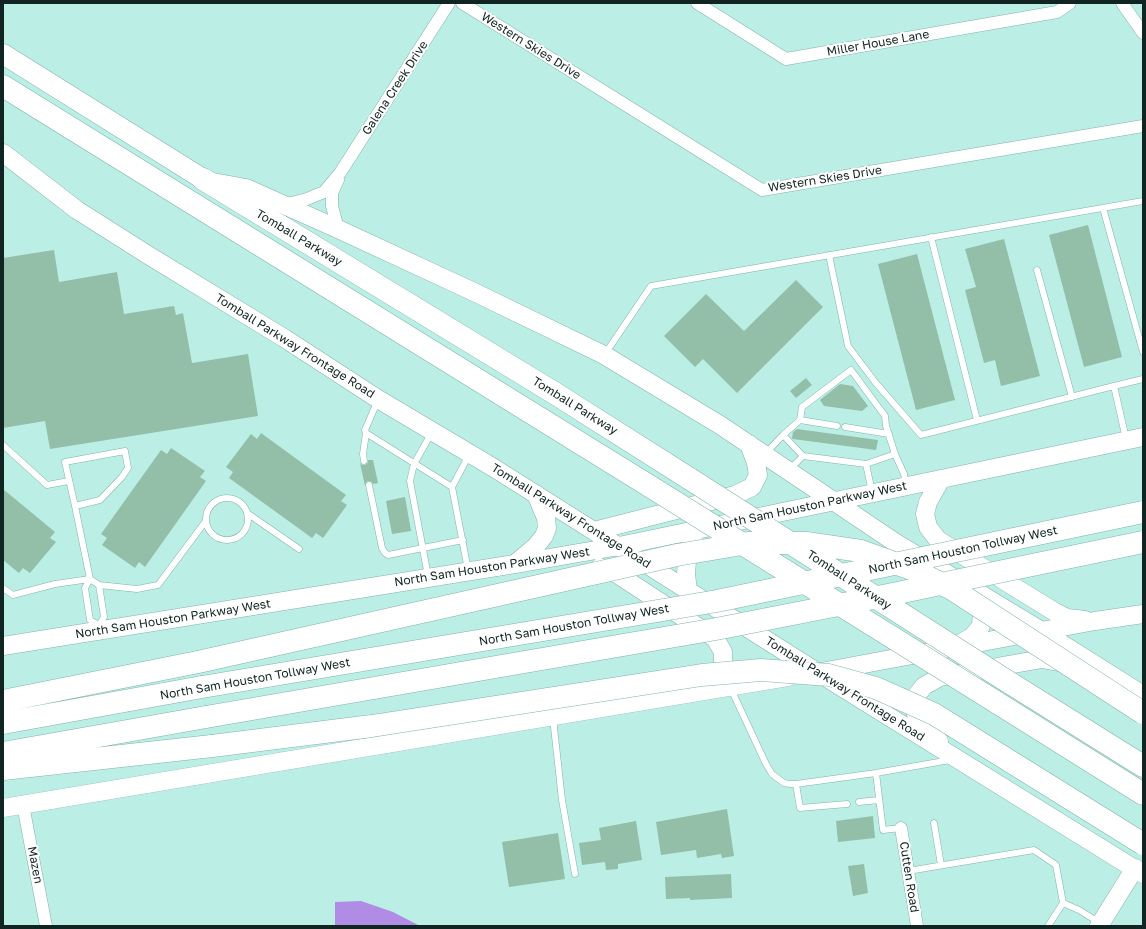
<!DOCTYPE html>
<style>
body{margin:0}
#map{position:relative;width:1146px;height:929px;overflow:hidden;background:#bbefe5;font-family:"Golos Text",sans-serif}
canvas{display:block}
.frame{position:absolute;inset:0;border:4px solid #102421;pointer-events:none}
</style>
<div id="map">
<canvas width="1146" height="929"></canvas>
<div class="frame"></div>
</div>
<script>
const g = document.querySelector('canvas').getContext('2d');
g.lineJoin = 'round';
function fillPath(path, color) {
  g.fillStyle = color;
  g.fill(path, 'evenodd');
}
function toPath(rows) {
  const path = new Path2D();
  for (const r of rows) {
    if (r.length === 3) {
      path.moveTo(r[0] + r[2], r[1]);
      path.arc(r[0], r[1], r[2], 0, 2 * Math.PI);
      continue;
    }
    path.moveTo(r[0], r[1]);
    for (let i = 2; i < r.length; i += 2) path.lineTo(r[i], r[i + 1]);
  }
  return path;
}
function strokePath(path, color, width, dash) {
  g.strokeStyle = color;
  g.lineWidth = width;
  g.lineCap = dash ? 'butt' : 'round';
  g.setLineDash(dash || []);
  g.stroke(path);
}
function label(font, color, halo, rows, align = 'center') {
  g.font = font + ' "Golos Text",sans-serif';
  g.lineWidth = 4;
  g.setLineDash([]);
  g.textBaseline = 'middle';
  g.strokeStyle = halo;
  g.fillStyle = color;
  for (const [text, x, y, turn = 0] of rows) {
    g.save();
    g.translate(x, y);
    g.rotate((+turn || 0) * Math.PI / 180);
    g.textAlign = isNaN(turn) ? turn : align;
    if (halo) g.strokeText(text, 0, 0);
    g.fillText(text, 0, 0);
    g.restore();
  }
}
const water = toPath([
 [361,901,393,912,420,926,335,926,335,902]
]);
const building = toPath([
 [1088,225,1122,357,1084,367,1049,235],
 [1004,239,1040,376,1001,386,995,360,984,363,965,290,976,287,965,249],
 [54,250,59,282,117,272,124,314,174,306,176,315,183,313,192,363,248,354,258,416,50,449,45,421,3,428,3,258],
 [917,254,955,400,916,410,878,264],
 [796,280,823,307,737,393,703,359,695,367,664,336,706,294,744,331],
 [806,378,812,385,796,398,790,391],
 [840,384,853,386,868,406,862,411,824,406,820,400],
 [797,429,878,440,876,450,793,439,792,438,793,432],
 [261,433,346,495,341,501,347,505,323,538,316,533,312,538,229,478,233,472,226,467,251,434,257,439],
 [171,448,205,471,200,477,206,481,145,567,139,562,135,568,102,545,107,538,101,534,161,450,167,454],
 [368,460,373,460,378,483,373,484,372,482,368,481,366,482,365,486,360,463,362,465,365,465,368,463],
 [3,489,55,532,50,538,56,542,30,573,23,568,19,573,3,560],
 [405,497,411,531,392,534,386,501],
 [727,809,734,856,722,858,721,854,697,858,696,850,661,855,656,822],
 [873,816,875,838,838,842,836,821],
 [636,821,642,860,618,864,618,869,606,870,605,862,582,865,579,843,601,840,599,828],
 [558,833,565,879,509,887,502,842],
 [864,864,868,893,853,896,848,866],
 [731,874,732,898,690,900,690,898,666,899,665,877]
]);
const lane = toPath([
 [1103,208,1143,352],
 [931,237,977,420],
 [829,255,848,346,875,382,921,435,1114,386],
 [1037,270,1072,397],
 [605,354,651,286,1143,201],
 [378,400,365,430,366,433,452,487],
 [800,420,837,426],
 [845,427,889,434],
 [783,435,800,420,802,407,851,370,885,416,886,426,895,454],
 [1126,439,1114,386,1143,379],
 [3,445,47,485,69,481],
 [766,453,783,435,803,456],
 [364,461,363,454,366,433],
 [866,464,872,492],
 [790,469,803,456,866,464,895,454,904,474,906,485],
 [369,485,382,548,385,553,388,555,463,540],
 [227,519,21],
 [247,513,299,549],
 [468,570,452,487,469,455],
 [428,576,410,481,414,464,432,432],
 [99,585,104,617,99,625,99,628],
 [3,588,13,595,55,584,90,579,75,506,65,462,125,451,128,468,122,477,100,500,75,506],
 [99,625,90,620,85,588,90,579,99,585,137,589,158,585,205,522],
 [731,689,766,764,772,774,784,783,790,784,796,784,876,773,950,760],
 [553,718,562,800,575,874],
 [876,773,883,830,901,828],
 [796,784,800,808,847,804],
 [859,802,879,800],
 [934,823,941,865],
 [908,871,1034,850,1056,865,1063,903,1048,926],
 [1063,903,1079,910,1100,923]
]);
const street = toPath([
 [462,3,762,190,1143,126],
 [697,3,786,59,1057,12,1070,3],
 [1122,3,1143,33],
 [338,180,332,193,332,206,338,229],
 [284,205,307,199,324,192,340,173,449,3],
 [23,805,46,926],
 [901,828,917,926]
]);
const secondary = toPath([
 [3,153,77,210,148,255,284,338,378,399,494,468,817,672,1143,874],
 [213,182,246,188,338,229,474,292,604,355,720,425,896,543,1043,632,1143,695],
 [941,479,928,502,925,514,928,527,938,540,1055,612,1067,618,1085,620],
 [594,531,735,495,752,487,758,475,756,463,749,444],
 [516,563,536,546,544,536,547,528,546,518,536,494],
 [600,567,617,574,715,638,723,652,723,670,715,683,713,684],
 [688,591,686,574,687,561,690,547,694,542],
 [959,644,972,637,981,626,982,612,980,603,977,598],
 [3,646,515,564,619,546,1143,437],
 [821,672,1095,621,1143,614],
 [939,741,918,718,913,707,915,697,924,686,940,677,1042,659,1064,663],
 [3,808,788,677],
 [1099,926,1135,868]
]);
const primary = toPath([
 [3,54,203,179]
]);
const highway = toPath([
 [3,86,651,487],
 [203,179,556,394,690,479],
 [1010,683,1143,766],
 [3,701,198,662],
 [996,702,1143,794],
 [3,723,202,687],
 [3,753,206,717],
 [3,769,212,746]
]);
const highwayBridge = toPath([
 [690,479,1010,683],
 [651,487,996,702],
 [198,662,677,555,748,543,806,543,861,551,914,570,952,589,1143,713],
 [202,687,717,601,1143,512],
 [206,717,716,629,859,601,1143,542],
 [212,746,372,726,702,675,761,670,829,675,876,688,934,714,1143,844]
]);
const streetNames = [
 ["Miller House Lane",878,43,-10],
 ["Western Skies Drive",531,46,32],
 ["Galena Creek Drive",395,88,-57],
 ["Western Skies Drive",825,179,-9],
 ["Tomball Parkway",299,238,31],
 ["Tomball Parkway Frontage Road",295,346,32],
 ["Tomball Parkway",575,406,32],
 ["North Sam Houston Parkway West",810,506,-12],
 ["Tomball Parkway Frontage Road",571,516,32],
 ["North Sam Houston Tollway West",963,550,-12],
 ["North Sam Houston Parkway West",492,567,-9],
 ["Tomball Parkway",849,580,33],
 ["North Sam Houston Parkway West",173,619,-9],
 ["North Sam Houston Tollway West",574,625,-10],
 ["North Sam Houston Tollway West",255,679,-10],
 ["Tomball Parkway Frontage Road",845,689,32],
 ["Mazen",35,865,79],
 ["Cutten Road",909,877,81]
];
fillPath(water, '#b18ce5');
fillPath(building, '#93bea8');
strokePath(lane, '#81b3aa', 7);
strokePath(street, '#81b3aa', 13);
strokePath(secondary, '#81b3aa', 19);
strokePath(primary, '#81b3aa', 21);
strokePath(highway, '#81b3aa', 23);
strokePath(lane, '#fff', 6);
strokePath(street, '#fff', 12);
strokePath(secondary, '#fff', 18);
strokePath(primary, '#fff', 20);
strokePath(highway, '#fff', 22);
strokePath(highwayBridge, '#81b3aa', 23, []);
strokePath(highwayBridge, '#fff', 22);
label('12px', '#102421', '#fff', streetNames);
</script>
